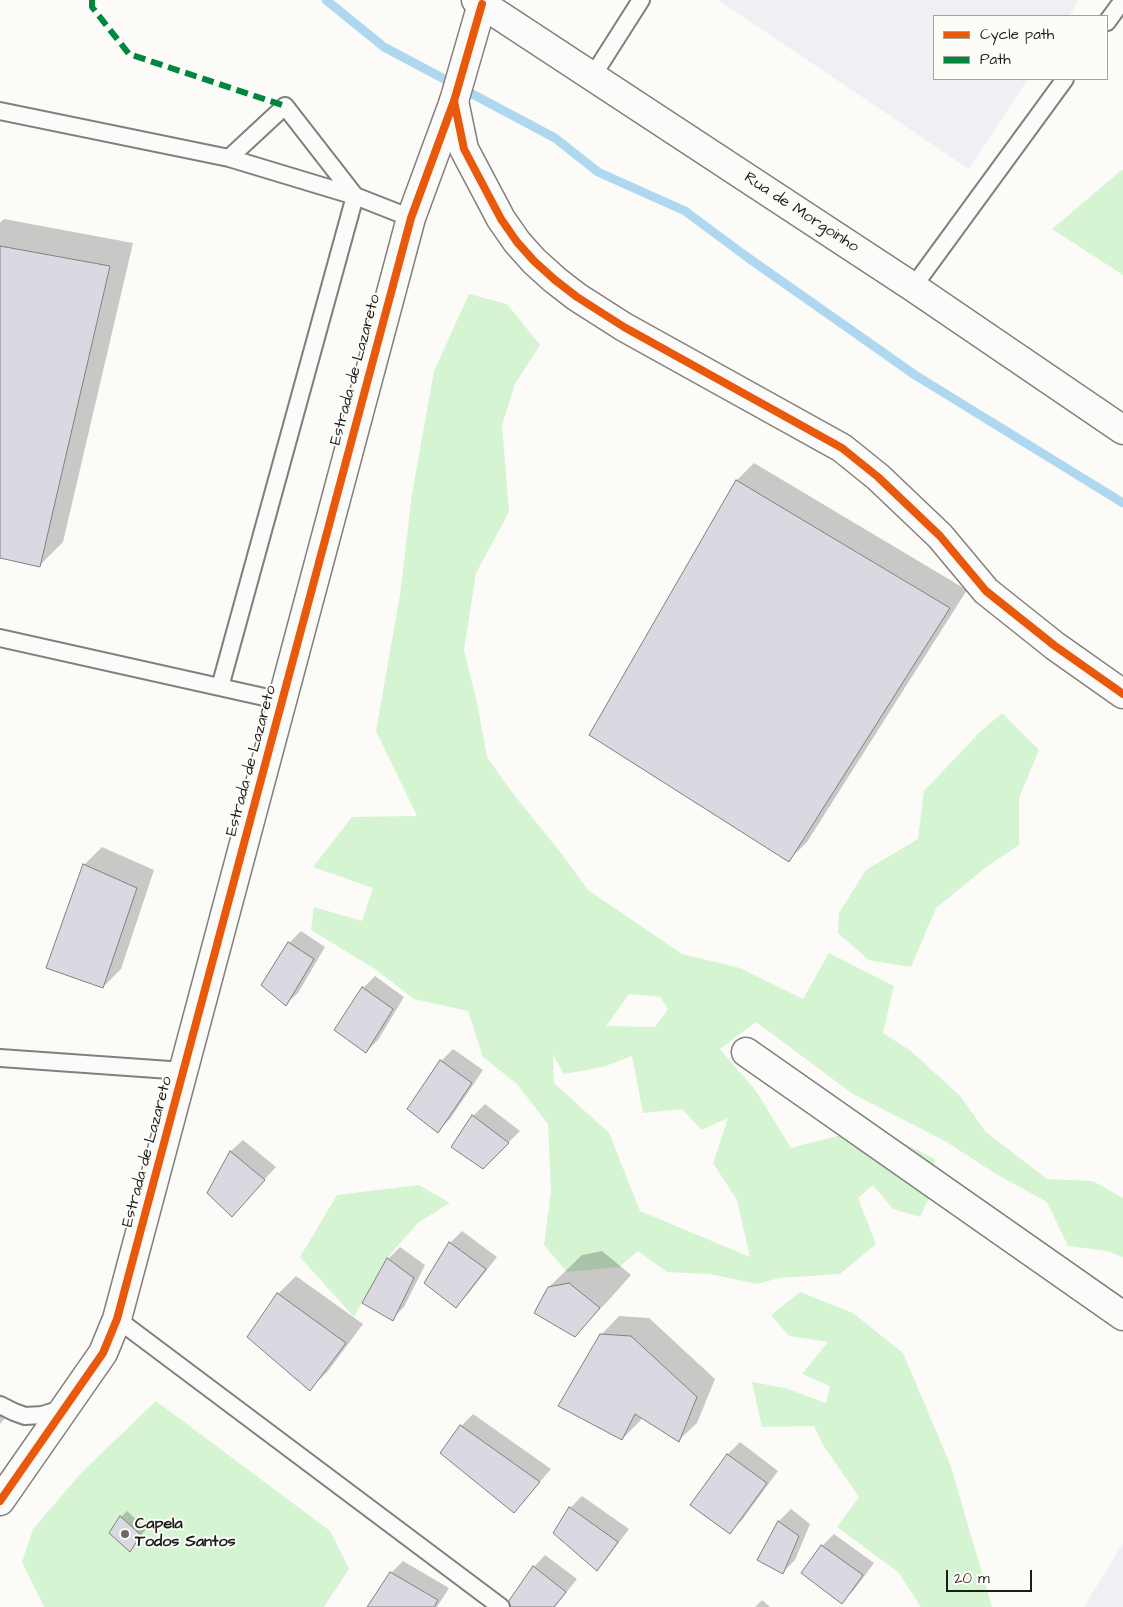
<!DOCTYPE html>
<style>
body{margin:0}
#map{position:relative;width:1123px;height:1607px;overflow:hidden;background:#fcfbf8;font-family:"Architects Daughter",sans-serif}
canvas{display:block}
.legend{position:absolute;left:933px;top:15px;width:175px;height:65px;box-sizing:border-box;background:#fdfcf7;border:1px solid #a3a29f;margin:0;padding:6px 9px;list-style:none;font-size:15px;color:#1c1c1c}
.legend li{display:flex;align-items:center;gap:10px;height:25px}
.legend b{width:25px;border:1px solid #a3a29f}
.scale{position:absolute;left:946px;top:1570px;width:86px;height:22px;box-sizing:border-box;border:2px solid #1c1c1c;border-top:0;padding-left:6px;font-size:15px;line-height:18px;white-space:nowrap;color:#1c1c1c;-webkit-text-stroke:4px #fdfcf7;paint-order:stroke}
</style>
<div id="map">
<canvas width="1123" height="1607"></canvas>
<ul class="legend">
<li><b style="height:6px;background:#e8590c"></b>Cycle path</li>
<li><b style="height:6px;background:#00873e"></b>Path</li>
</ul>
<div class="scale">20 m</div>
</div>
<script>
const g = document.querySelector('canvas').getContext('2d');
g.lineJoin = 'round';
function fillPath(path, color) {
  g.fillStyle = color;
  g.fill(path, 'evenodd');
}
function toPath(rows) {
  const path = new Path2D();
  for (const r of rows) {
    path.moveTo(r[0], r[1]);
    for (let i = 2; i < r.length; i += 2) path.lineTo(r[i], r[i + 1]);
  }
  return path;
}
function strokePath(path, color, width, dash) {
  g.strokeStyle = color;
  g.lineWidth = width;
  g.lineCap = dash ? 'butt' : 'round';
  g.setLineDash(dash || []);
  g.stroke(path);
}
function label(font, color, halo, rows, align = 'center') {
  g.font = font + ' "Architects Daughter",sans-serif';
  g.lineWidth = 4;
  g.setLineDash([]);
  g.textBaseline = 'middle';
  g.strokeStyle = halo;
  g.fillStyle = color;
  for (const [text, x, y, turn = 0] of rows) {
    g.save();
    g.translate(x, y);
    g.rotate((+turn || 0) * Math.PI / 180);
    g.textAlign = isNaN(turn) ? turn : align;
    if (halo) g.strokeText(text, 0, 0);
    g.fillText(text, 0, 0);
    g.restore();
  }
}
const built = toPath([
 [718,0,1079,0,1069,16,934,16,934,79,1028,79,969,169],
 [1123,1543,1123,1607,1084,1607]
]);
const green = toPath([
 [1123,169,1123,275,1052,229],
 [469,294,507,304,540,345,515,384,502,425,509,512,476,573,464,650,477,703,487,757,511,791,561,853,588,890,682,954,740,968,803,999,829,953,894,986,883,1033,911,1051,960,1096,986,1132,1047,1179,1093,1181,1123,1198,1123,1257,1107,1251,1068,1246,1047,1202,996,1174,945,1141,853,1094,756,1022,720,1049,756,1091,791,1148,841,1135,888,1135,935,1159,930,1196,920,1217,893,1209,873,1185,858,1198,876,1244,840,1274,779,1278,757,1284,710,1274,667,1272,638,1251,619,1267,567,1272,544,1245,551,1192,548,1124,517,1084,483,1057,468,1011,414,999,375,969,311,930,314,907,362,921,373,888,313,867,352,817,417,816,376,731,400,595,412,494,434,371],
 [629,994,660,997,668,1009,655,1027,606,1026],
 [553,1055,564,1074,603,1067,632,1056,643,1113,682,1109,702,1130,728,1118,713,1163,737,1200,750,1257,640,1211,609,1133,554,1083],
 [1002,713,1039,750,1019,798,1019,845,985,868,936,908,911,967,869,960,838,933,839,913,866,870,918,839,924,791,980,732],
 [419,1185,450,1203,419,1222,387,1258,354,1317,300,1257,337,1195],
 [800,1292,853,1313,903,1353,950,1464,992,1607,921,1607,898,1572,837,1527,859,1497,823,1445,814,1426,762,1427,752,1382,785,1388,826,1403,830,1386,802,1374,828,1342,789,1336,771,1315],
 [156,1401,330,1531,349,1569,324,1607,44,1607,22,1562,33,1529,83,1471]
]);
const shadow = toPath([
 [4,219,133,243,63,542,40,565,0,557,0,223],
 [754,463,967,590,807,842,789,860,737,480],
 [102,847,154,870,121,969,103,987,84,865],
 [301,931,325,947,298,993,286,1004,289,943],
 [375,976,404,997,378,1040,366,1052,336,1029,363,988],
 [453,1049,483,1070,450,1119,438,1131,441,1061],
 [485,1104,520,1131,483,1168,473,1116],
 [243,1140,276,1167,232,1215,208,1192,231,1151],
 [462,1231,497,1257,468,1294,456,1306,450,1243],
 [400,1247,425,1265,404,1307,392,1319,364,1302,388,1259],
 [602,1251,631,1275,607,1302,574,1335,549,1287,582,1255],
 [296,1276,363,1324,328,1371,310,1389,248,1337,278,1294],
 [619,1316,649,1318,715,1379,697,1423,679,1440,642,1417,640,1421,622,1439,601,1335],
 [0,1394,17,1404,0,1424],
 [473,1414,551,1469,513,1512,461,1426],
 [740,1442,778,1471,742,1520,730,1532,692,1504,728,1454],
 [582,1496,629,1529,608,1557,597,1569,555,1533,570,1508],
 [791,1509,810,1524,795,1560,783,1572,759,1560,779,1521],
 [127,1511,146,1529,130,1551,121,1517],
 [834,1534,874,1563,854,1590,842,1602,822,1546],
 [545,1555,577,1579,555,1607,511,1607,534,1567],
 [403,1561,449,1588,437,1607,368,1607,391,1573],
 [762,1600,770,1607,755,1607]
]);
const stream = toPath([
 [326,0,384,47,555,138,598,172,685,211,747,257,915,375,1123,503]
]);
const building = toPath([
 [0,246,110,266,40,567,0,558,0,246],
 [736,480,950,608,789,862,589,735,736,480],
 [83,864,137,888,103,988,46,968,83,864],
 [288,942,314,959,286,1006,261,985,288,942],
 [362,987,393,1009,366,1053,334,1030,362,987],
 [440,1060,472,1083,438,1133,407,1109,440,1060],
 [472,1115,509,1143,483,1169,451,1147,472,1115],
 [230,1151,265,1180,232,1217,207,1193,230,1151],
 [449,1242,486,1269,456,1308,424,1283,449,1242],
 [387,1258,414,1278,393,1321,362,1303,387,1258],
 [569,1283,600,1308,575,1337,534,1313,548,1287,569,1283],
 [277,1293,346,1343,310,1391,247,1337,277,1293],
 [600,1334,631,1336,697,1397,679,1442,635,1414,622,1440,558,1406,600,1334],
 [460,1425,540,1482,514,1513,440,1453,460,1425],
 [727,1454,767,1483,730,1534,690,1505,727,1454],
 [569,1507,618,1542,597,1571,553,1533,569,1507],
 [120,1516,141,1535,130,1552,109,1533,120,1516],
 [778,1521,799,1536,783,1574,757,1560,778,1521],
 [821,1545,863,1575,842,1604,801,1573,821,1545],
 [533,1566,566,1592,554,1607,509,1607,506,1605,533,1566],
 [390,1572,438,1600,434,1607,367,1607,390,1572]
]);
const service = toPath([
 [1107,22,1123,0],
 [592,77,641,0],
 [285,106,355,196,229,158,285,106],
 [0,111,229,158],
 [913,287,1065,79],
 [0,638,282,701],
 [220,687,355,196,411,218],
 [0,1058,184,1071],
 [117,1319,501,1607],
 [0,1405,14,1412,25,1416,42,1415,55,1411,63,1406]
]);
const minor = toPath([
 [454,101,464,149,501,219,517,242,534,261,555,280,577,297,624,327,842,448,878,477,940,536,986,591,1055,646,1123,694],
 [746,1052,1123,1316]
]);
const tertiary = toPath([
 [0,1501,103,1353,117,1319,411,218,454,101,482,4]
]);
const primary = toPath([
 [476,0,913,287,1123,430]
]);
const quiet = toPath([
 [92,0,92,7,129,54,285,106]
]);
const cycleway = toPath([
 [454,101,464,149,501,219,517,242,534,261,555,280,577,297,624,327,842,448,878,477,940,536,986,591,1055,646,1123,694],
 [0,1501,103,1353,117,1319,411,218,454,101,482,4]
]);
const markers = [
 [125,1534,5,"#6a6a69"]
];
const streetNames = [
 ["Rua de Morgoinho",801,213,33],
 ["Estrada de Lazareto",356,370,-75],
 ["Estrada de Lazareto",252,761,-75],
 ["Estrada de Lazareto",148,1152,-75]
];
const poiNames = [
 ["Capela",135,1525],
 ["Todos Santos",135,1543]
];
fillPath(built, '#f0eff4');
fillPath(green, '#d4f4d2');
fillPath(shadow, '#0003');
strokePath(stream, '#aed8f0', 9);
fillPath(building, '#dad9e1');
strokePath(building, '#81807f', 1);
strokePath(service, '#81807f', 20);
strokePath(minor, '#81807f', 31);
strokePath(tertiary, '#81807f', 31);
strokePath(primary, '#81807f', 31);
strokePath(service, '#fbfbf9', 16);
strokePath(minor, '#fbfbf9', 28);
strokePath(tertiary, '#fbfbf9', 28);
strokePath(primary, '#fbfbf9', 28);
strokePath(quiet, '#00873e', 6, [12, 6]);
strokePath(cycleway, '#e8590c', 8);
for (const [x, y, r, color] of markers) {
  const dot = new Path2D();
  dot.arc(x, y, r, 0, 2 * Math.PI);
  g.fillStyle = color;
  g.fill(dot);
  strokePath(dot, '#fdfcf7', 2);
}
label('16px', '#1c1c1c', '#fdfcf7', streetNames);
label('bold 16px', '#1c1c1c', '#fdfcf7', poiNames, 'left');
</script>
